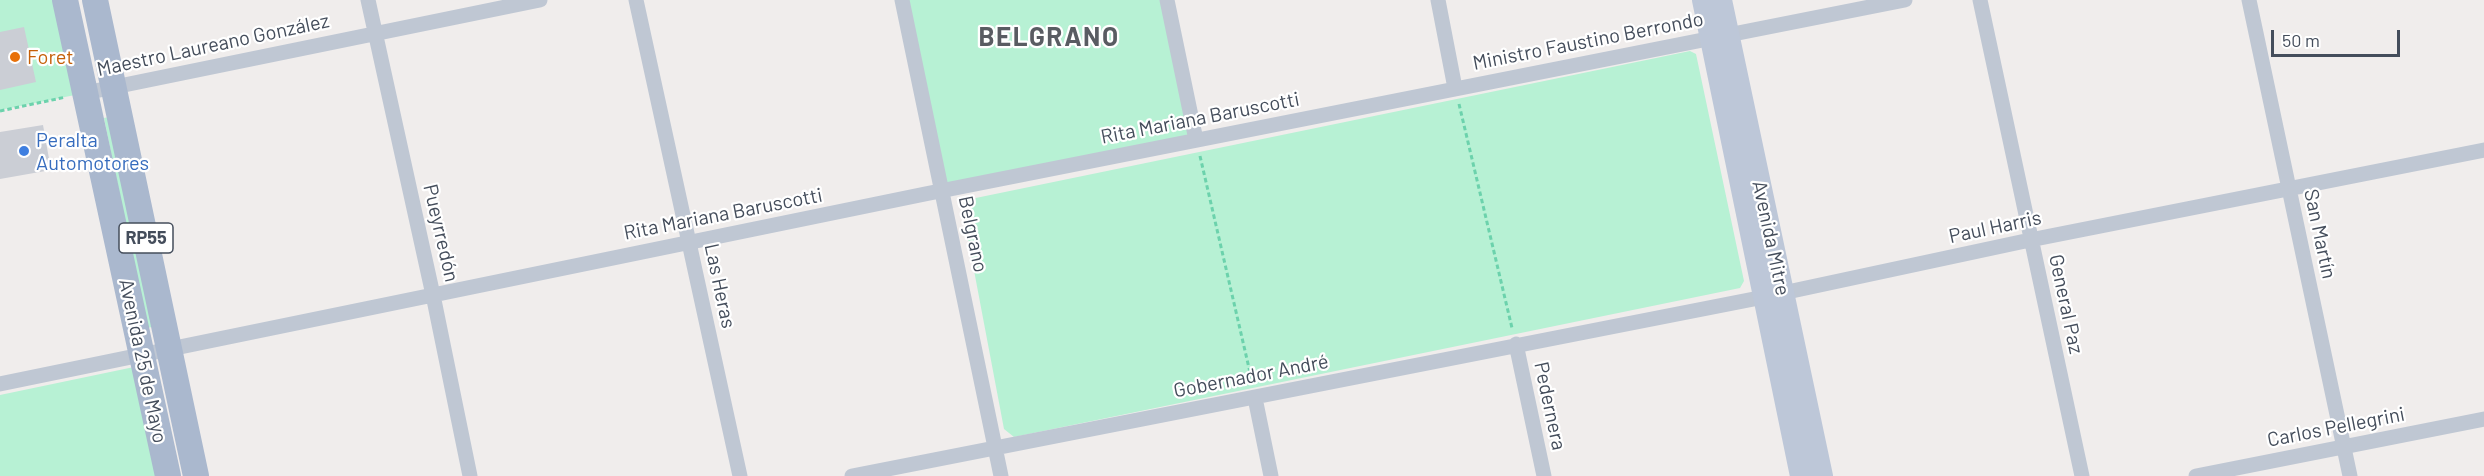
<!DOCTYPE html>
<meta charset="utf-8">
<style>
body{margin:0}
#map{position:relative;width:2484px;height:476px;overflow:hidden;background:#f0edec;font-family:Barlow,sans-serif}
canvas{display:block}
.scale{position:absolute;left:2271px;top:30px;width:129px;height:27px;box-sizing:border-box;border:3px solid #444d5b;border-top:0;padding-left:8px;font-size:18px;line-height:21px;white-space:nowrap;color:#444d5b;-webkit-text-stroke:4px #fff;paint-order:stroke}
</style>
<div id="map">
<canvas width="2484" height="476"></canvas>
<div class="scale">50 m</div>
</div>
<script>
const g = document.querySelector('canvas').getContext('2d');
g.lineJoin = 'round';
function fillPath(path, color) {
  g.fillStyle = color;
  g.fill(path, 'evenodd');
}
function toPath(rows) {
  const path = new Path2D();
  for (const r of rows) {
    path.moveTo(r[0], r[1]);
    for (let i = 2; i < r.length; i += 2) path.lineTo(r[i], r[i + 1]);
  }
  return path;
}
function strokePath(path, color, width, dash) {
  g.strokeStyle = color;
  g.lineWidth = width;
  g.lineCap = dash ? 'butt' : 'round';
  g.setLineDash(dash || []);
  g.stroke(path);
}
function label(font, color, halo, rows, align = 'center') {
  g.font = font + ' Barlow,sans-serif';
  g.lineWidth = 4.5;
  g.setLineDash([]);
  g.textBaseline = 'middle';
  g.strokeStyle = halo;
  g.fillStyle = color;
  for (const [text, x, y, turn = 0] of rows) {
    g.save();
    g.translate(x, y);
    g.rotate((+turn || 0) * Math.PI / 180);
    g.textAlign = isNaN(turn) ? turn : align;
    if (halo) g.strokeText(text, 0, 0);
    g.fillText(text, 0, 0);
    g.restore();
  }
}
const green = toPath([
 [0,0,66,0,85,93,0,110],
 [902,0,1167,0,1196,140,943,191],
 [1690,51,1696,54,1744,281,1740,288,1014,437,1004,429,962,207,966,200],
 [109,117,152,327,147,328,104,118],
 [134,367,156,476,0,476,0,395]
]);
const building = toPath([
 [24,27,36,82,0,90,0,32],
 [43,125,51,170,0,179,0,132]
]);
const path = toPath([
 [1459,104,1512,328],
 [0,111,66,97],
 [1200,156,1252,381]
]);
const minor = toPath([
 [368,0,433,295,470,476],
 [636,0,740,476],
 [902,0,1001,476],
 [1167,0,1196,140],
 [1438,0,1455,88],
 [1980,0,2082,476],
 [2249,0,2350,476],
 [85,93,540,0],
 [1516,344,1544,476],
 [0,384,925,194,1905,0],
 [1255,398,1271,476],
 [852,476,1764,297,2030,240,2484,150],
 [2196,476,2484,419]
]);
const secondary = toPath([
 [1703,0,1801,476],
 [1721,0,1822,476]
]);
const primary = toPath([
 [65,0,168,476],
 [95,0,196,476]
]);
const markers = [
 [15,57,6,"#e8710a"],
 [24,151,6,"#3f7fe0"]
];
const shields = [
 [146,238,54]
];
const shieldNames = [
 ["RP55",146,238]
];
const streetNames = [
 ["Ministro Faustino Berrondo",1588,41,-11],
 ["Maestro Laureano González",213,45,-12],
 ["Rita Mariana Baruscotti",1200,118,-11],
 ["Rita Mariana Baruscotti",723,214,-11],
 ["Paul Harris",1995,227,-12],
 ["Pueyrredón",441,233,77],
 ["Belgrano",973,234,78],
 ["San Martín",2320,234,78],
 ["Avenida Mitre",1771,238,78],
 ["Las Heras",720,286,78],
 ["General Paz",2066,304,78],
 ["Avenida 25 de Mayo",143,361,78],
 ["Gobernador André",1251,376,-11],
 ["Pedernera",1550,406,78],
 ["Carlos Pellegrini",2336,427,-11]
];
const foodNames = [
 ["Foret",27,57]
];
const shopNames = [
 ["Peralta",36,140],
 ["Automotores",36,163]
];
const districtNames = [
 ["BELGRANO",1049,37]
];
fillPath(green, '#b7f1d4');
fillPath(building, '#cbced5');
strokePath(path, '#6cd2ac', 3, [4.5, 3]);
strokePath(minor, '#bfc7d3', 15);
strokePath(secondary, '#bdc7d8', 22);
strokePath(primary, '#aab8ce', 26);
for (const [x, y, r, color] of markers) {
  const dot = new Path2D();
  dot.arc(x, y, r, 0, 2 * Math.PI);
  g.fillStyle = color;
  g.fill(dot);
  strokePath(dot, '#fff', 2);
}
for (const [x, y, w] of shields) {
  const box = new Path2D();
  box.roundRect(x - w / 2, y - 15, w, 30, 4.5);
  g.fillStyle = '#fff';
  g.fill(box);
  strokePath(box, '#444d5b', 1.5);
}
label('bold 18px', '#444d5b', null, shieldNames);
label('20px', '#444d5b', '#fff', streetNames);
label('20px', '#c56008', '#fff', foodNames, 'left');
label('20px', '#366cbe', '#fff', shopNames, 'left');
g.letterSpacing = '1.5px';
label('bold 26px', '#595c62', '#fff', districtNames);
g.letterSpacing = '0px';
</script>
